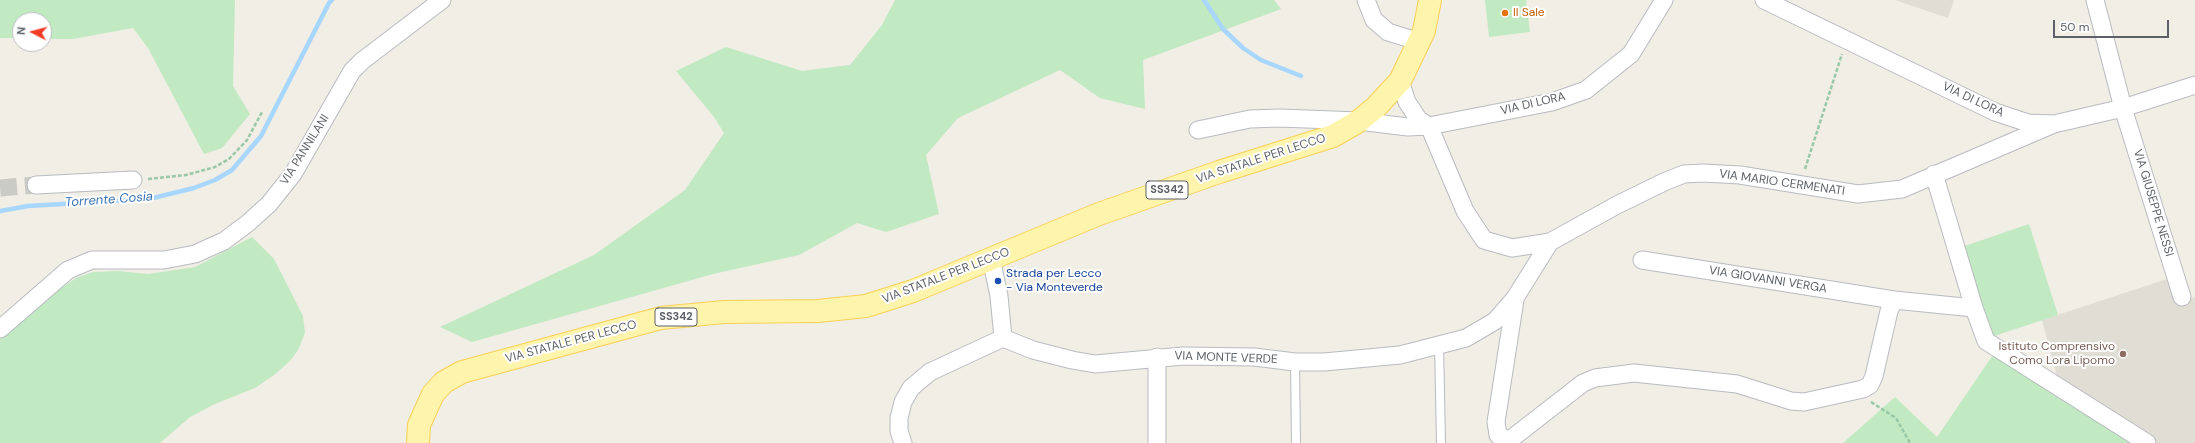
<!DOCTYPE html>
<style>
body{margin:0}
#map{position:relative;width:2195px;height:443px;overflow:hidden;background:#f0eee5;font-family:"DM Sans",sans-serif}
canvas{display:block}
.north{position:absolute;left:12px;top:12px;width:40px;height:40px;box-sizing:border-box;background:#fff;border:1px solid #bec0c2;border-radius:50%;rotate:276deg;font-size:11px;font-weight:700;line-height:16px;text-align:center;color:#5d6167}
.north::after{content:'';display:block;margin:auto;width:14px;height:18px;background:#f43d28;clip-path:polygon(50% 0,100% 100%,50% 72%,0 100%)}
.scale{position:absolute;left:2053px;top:20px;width:116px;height:18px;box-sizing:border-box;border:2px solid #5d6167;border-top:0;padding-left:5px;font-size:12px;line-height:14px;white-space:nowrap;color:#5d6167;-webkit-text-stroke:3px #fff;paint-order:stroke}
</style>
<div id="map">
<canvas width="2195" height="443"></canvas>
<div class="north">N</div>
<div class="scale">50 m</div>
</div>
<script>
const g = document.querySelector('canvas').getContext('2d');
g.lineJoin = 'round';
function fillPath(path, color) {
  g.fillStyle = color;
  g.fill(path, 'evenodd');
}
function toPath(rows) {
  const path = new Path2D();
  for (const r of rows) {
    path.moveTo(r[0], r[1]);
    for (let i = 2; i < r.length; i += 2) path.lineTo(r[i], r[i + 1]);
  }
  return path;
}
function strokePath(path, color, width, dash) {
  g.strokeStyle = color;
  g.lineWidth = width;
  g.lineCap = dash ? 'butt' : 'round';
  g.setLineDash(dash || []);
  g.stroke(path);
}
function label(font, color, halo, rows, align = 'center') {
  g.font = font + ' "DM Sans",sans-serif';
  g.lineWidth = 4;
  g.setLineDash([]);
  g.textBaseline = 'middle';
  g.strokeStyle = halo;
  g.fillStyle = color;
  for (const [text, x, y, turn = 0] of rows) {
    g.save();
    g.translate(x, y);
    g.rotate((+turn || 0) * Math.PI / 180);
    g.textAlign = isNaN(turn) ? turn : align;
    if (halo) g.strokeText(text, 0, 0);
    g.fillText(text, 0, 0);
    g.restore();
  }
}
const education = toPath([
 [1895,0,1954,0,1948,18],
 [2167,279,2175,303,2195,297,2195,443,2147,443,2060,388,2042,320]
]);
const green = toPath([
 [0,0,235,0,233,86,250,114,222,148,204,154,148,48,133,28,73,39,44,39,44,20,20,20,20,38,0,38],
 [895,0,1274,0,1281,9,1143,60,1145,109,1100,98,1060,70,958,118,926,155,939,214,886,232,857,223,799,255,713,274,472,342,440,327,594,255,685,190,724,133,714,117,676,71,726,47,802,71,850,65,882,25],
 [1485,0,1526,0,1530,32,1489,37],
 [2029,224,2058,315,1985,339,1956,249],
 [252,237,274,259,303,316,305,333,298,350,290,361,274,375,255,388,215,404,190,417,160,443,0,443,0,337,40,303,76,278,93,272,118,271,148,274,195,267],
 [1995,352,2136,443,1843,443,1895,397,1937,437]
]);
const stream = toPath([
 [1204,0,1223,29,1243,48,1261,60,1301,76],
 [0,211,28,206,149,199,194,188,215,180,232,170,261,136,329,3,332,0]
]);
const minorTunnel = toPath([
 [0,188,36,185]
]);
const path = toPath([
 [1805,169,1842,54],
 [148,179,186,175,215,167,229,159,247,140,262,112],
 [1871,402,1896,418,1910,443]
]);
const service = toPath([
 [1439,344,1441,443],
 [1295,362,1296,443]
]);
const minor = toPath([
 [1366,0,1374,20,1388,32,1420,42],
 [1764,0,1995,112,2028,123,2054,124,2123,108,2195,85],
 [2095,0,2123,108,2182,297],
 [1400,81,1407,102,1419,120,1429,126,1465,211,1484,240,1512,248,1550,242],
 [1198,130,1250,119,1280,118,1359,121,1408,127,1429,126,1552,102,1586,90,1631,54,1664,0],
 [1934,174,1974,308,1986,341,2147,443],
 [36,185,133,180],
 [991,258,999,296,1003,338,1033,350,1072,360,1095,364,1183,356,1254,357,1295,362,1324,362,1400,355,1466,338,1495,321,1515,298,1550,242,1617,205,1664,182,1684,174,1703,173,1740,175,1858,194,1902,189,2054,124],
 [1642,260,1894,300,1974,308],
 [1515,300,1496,422,1498,435,1505,439,1511,439,1583,383,1595,378,1634,373,1737,384,1791,401,1804,402,1863,389,1870,385,1874,376,1889,311,1894,300],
 [0,329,68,270,92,260,164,260,195,254,224,241,248,223,269,204,293,174,352,71,362,61,442,0],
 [903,443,899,431,899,418,903,402,911,388,930,372,1003,338],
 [1157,443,1157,357]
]);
const primary = toPath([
 [418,443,419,425,433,394,444,382,462,372,661,318,724,312,818,311,866,306,913,291,1099,214,1219,172,1333,136,1359,121,1376,107,1400,81,1424,31,1430,0]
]);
const markers = [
 [1505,13,4,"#e8710a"],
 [998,281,4,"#1a4fb4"],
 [2123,354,4,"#8d6e63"]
];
const shields = [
 [1167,190,42],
 [676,317,42]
];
const shieldNames = [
 ["SS342",1167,190],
 ["SS342",676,317]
];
const foodNames = [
 ["Il Sale",1513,13]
];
const streetNames = [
 ["VIA DI LORA",1973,100,25],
 ["VIA DI LORA",1533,104,-13],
 ["VIA PANNILANI",305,150,-58],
 ["VIA STATALE PER LECCO",1261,159,-18],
 ["VIA MARIO CERMENATI",1782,183,8],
 ["VIA GIUSEPPE NESSI",2153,203,73],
 ["VIA STATALE PER LECCO",946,276,-21],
 ["VIA GIOVANNI VERGA",1768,280,9],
 ["VIA STATALE PER LECCO",571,342,-15],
 ["VIA MONTE VERDE",1226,358,2]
];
const transitNames = [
 ["Strada per Lecco",1006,274],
 ["- Via Monteverde",1006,288]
];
const educationNames = [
 ["Istituto Comprensivo",2115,347],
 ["Como Lora Lipomo",2115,361]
];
const waterNames = [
 ["Torrente Cosia",109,200,-4]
];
fillPath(education, '#e0ddd4');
fillPath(green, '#c1e9c2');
strokePath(stream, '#a7d6ff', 4.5);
strokePath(minorTunnel, '#cbcbc6', 17, [17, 8]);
strokePath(service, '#b8bbc0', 10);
strokePath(minor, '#b8bbc0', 19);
strokePath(primary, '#fad055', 24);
strokePath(path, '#98c8a7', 2.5, [4, 2]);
strokePath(service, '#fff', 8);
strokePath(minor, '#fff', 17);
strokePath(primary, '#fff4ac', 22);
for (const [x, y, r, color] of markers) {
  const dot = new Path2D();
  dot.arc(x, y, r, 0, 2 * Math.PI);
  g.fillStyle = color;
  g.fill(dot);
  strokePath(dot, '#fff', 1.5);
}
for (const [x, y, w] of shields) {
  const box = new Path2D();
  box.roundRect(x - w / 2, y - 9, w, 18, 3);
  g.fillStyle = '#fff';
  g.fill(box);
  strokePath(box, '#5d6167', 1);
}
label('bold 11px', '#5d6167', null, shieldNames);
label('12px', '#c56008', '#fff', foodNames, 'left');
label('12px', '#5d6167', '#fff', streetNames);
label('12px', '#164399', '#fff', transitNames, 'left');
label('12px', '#785e54', '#fff', educationNames, 'right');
label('italic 13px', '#3c76b8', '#fff', waterNames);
</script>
